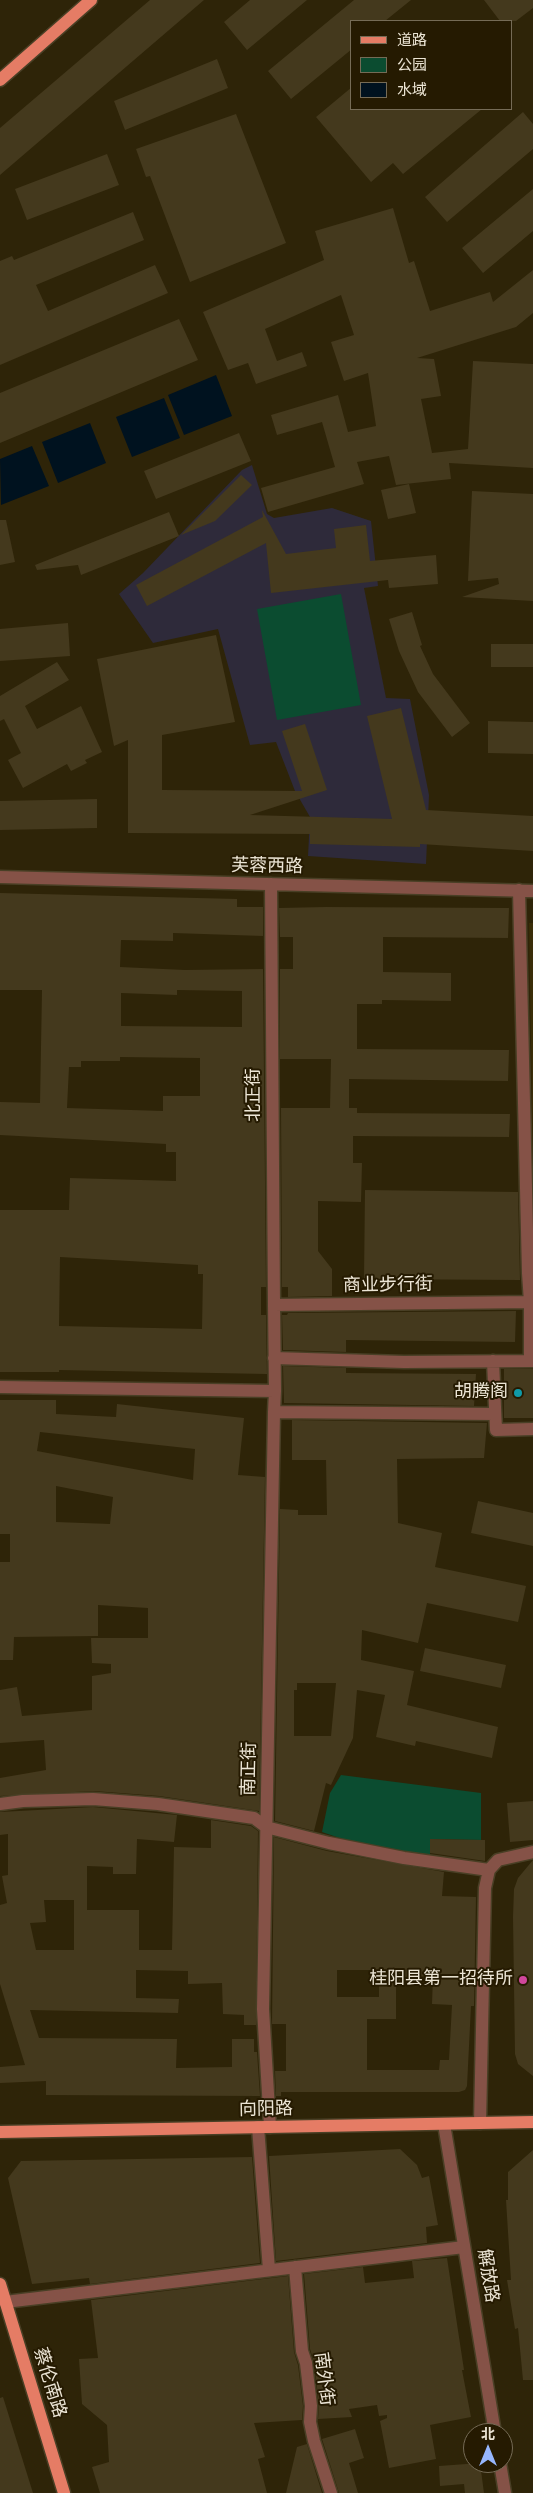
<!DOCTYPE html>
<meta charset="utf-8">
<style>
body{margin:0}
#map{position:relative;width:533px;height:2493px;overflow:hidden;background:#2e2408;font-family:Jost,"Noto Sans SC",sans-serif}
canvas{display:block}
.legend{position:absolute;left:350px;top:20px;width:162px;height:90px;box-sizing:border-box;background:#251a01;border:1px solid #756b56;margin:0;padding:6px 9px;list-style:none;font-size:15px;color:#ece5d5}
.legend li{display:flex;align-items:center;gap:10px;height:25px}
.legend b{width:25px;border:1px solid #756b56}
.north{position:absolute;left:463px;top:2423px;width:50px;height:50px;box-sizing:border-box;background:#251a01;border:1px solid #756b56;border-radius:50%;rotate:0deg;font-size:14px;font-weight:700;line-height:20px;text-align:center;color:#ece5d5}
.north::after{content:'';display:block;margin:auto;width:18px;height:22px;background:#96b6fd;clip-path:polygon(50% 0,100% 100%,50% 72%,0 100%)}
</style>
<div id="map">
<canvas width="533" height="2493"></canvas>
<ul class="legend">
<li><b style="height:6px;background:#e57c65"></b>道路</li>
<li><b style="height:14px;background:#0b4c30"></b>公园</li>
<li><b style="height:14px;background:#00121f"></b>水域</li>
</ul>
<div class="north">北</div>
</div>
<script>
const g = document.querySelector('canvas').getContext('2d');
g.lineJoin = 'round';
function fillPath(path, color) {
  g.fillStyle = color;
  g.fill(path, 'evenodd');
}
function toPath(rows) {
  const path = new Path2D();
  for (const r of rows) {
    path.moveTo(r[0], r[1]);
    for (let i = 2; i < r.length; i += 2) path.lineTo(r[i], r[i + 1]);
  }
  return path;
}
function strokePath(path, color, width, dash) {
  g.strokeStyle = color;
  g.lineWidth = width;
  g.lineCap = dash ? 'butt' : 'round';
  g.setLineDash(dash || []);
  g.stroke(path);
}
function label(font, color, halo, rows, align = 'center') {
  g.font = font + ' Jost,"Noto Sans SC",sans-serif';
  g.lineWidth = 4;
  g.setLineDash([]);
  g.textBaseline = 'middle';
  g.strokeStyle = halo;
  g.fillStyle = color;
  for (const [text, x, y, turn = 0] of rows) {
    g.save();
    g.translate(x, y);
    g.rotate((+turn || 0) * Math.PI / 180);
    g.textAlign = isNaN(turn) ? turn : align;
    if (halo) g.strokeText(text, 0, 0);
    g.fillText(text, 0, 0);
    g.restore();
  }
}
const built = toPath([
 [529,923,533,923,533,1167]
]);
const education = toPath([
 [252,465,267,514,274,518,332,508,371,521,378,586,364,588,386,698,410,699,429,795,426,864,308,856,310,817,295,791,276,742,250,745,218,629,153,643,119,594,143,573,242,470]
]);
const green = toPath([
 [341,594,361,705,277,720,257,609],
 [341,1775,481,1793,481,1840,431,1839,430,1855,360,1845,322,1832,330,1793]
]);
const water = toPath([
 [216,375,232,416,184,435,168,395],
 [164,398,180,438,132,457,116,417],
 [90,423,106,463,58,483,42,442],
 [32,446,49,486,1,505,0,459]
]);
const building = toPath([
 [150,0,204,0,0,175,0,128],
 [250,0,307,0,247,50,224,22],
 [354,0,411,0,385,21,352,21,352,49,291,99,268,71],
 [484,0,533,0,533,8,516,21,500,21],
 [217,59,228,88,125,130,114,101],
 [352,87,352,109,482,109,403,174,393,163,371,182,316,117],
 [523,112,533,124,533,149,447,222,425,197],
 [236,114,286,243,190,282,150,176,146,177,136,149],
 [107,154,119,185,27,220,15,189],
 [533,189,533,231,483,273,462,248],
 [393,208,409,263,414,261,430,311,490,292,493,302,533,270,533,313,516,327,417,358,434,359,441,396,421,399,432,453,468,449,473,361,533,364,533,468,449,463,451,479,396,485,389,456,357,462,364,484,268,512,261,488,335,467,322,422,277,435,271,415,338,395,348,432,376,426,368,373,344,381,331,342,354,335,341,295,265,329,277,361,302,352,307,366,256,384,248,363,228,370,203,312,324,260,315,231],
 [133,212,144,240,36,285,48,311,155,265,168,293,0,365,0,261,12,256,14,260],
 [179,319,198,360,0,443,0,393],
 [239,433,251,461,156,499,144,471],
 [241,475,252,485,215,521,181,535],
 [409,484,416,513,388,519,381,490],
 [472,491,533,494,533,601,462,597,499,584,498,578,468,581],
 [262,510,286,554,336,548,334,529,366,525,370,561,436,555,438,584,389,588,388,580,271,593,266,543,147,606,136,585,263,517],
 [169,512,179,536,81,575,78,565,37,570,35,565],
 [0,520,6,520,15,562,0,565],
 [412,612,422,645,420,646,433,674,470,723,452,737,418,692,399,651,389,619],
 [68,623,70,656,0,661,0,629],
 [216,635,235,722,162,735,162,790,302,791,282,731,305,724,327,790,250,815,392,819,367,716,401,708,426,810,533,816,533,851,420,844,420,847,310,844,310,834,128,833,128,740,114,746,97,659],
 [491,644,533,644,533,667,491,667],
 [57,662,69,680,25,706,37,729,81,706,102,752,85,760,87,763,71,771,67,764,23,788,8,760,21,753,4,719,0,721,0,696],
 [488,721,533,722,533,754,488,753],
 [97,799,97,828,0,830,0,801],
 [0,893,237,899,237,907,263,907,263,936,173,933,173,941,121,940,120,967,185,970,263,969,266,1287,261,1287,261,1315,266,1315,267,1374,59,1370,59,1372,0,1372,0,1210,69,1210,70,1178,176,1181,176,1152,166,1152,166,1144,0,1135,0,1102,40,1103,42,990,0,990],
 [177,990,242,991,242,1027,121,1026,121,993,177,995],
 [120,1057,200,1058,200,1096,163,1096,163,1111,67,1108,69,1067,81,1067,81,1061,120,1061],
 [60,1257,198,1265,198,1274,203,1274,202,1329,59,1326],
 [326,907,509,908,508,938,383,937,383,972,451,973,451,1001,382,1000,382,1004,357,1004,357,1049,509,1050,508,1081,349,1079,349,1108,357,1108,357,1113,510,1114,509,1137,353,1136,353,1163,362,1163,361,1202,318,1201,318,1251,332,1269,332,1296,288,1297,288,1287,282,1287,281,1108,330,1108,331,1059,280,1059,280,969,293,969,293,937,280,937,279,908],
 [365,1190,518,1192,520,1280,364,1279],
 [516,1311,515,1342,346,1340,346,1352,283,1350,282,1315,287,1315,288,1313],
 [283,1366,346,1368,346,1373,476,1374,474,1406,284,1403],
 [504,1369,533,1369,533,1418,504,1418],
 [0,1400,56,1400,56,1414,116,1417,117,1404,244,1418,238,1475,265,1477,259,1811,159,1796,94,1791,0,1796,0,1778,46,1770,44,1740,0,1743,0,1690,17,1687,22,1716,92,1710,92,1676,111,1673,111,1664,92,1663,91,1638,148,1638,148,1608,98,1605,98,1636,14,1637,13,1660,0,1660,0,1562,10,1562,10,1534,0,1534],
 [40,1432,195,1449,193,1480,37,1451],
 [56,1486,113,1497,110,1524,56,1522],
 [292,1420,487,1423,484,1458,397,1459,398,1523,442,1533,435,1567,526,1586,518,1622,427,1603,418,1643,362,1630,361,1660,414,1671,407,1705,498,1727,492,1758,416,1741,415,1746,376,1737,385,1695,357,1690,353,1738,331,1785,326,1783,314,1831,275,1821,280,1509,298,1510,298,1515,327,1515,326,1460,292,1460],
 [297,1683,336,1683,331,1736,294,1736,294,1690,297,1690],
 [478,1501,533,1513,533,1546,471,1533],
 [425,1648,506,1665,501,1688,420,1671],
 [533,1801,533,1840,510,1842,507,1803],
 [93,1807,177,1815,174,1842,137,1839,136,1874,113,1874,113,1867,87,1866,87,1910,139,1910,139,1950,172,1950,174,1847,211,1848,211,1820,251,1826,258,1831,256,2025,244,2025,244,2015,223,2014,222,1983,188,1984,188,1971,136,1970,136,1998,179,1999,178,2013,30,2010,39,2038,177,2039,176,2068,232,2067,232,2039,254,2039,254,2052,257,2052,260,2096,46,2095,46,2081,0,2083,0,2067,25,2065,0,1984,0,1905,7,1903,2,1876,8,1875,8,1834,0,1835,0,1812],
 [44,1900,74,1900,74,1950,36,1950,30,1923,46,1922],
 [274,1837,327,1851,444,1872,442,1896,476,1897,474,2006,471,2006,467,2086,465,2090,459,2092,281,2092,281,2096,276,2096,275,2071,286,2071,286,2024,272,2024],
 [337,1970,379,1970,379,1997,337,1997],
 [433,1976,432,2004,452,2005,449,2060,440,2060,439,2070,367,2070,367,2019,396,2019,396,1983,401,1983,401,1977],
 [430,1839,485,1840,485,1861,430,1853],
 [533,1860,533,2076,518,2064,515,2054,513,1917,514,1889,518,1878],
 [400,2149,417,2165,422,2178,429,2176,438,2225,426,2227,427,2243,276,2261,269,2156],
 [533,2150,533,2380,523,2380,518,2328,515,2329,507,2280,511,2280,506,2200,508,2200,508,2172],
 [252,2157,260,2263,90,2284,89,2278,32,2284,8,2178,21,2161],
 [447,2258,464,2370,462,2370,471,2417,430,2425,436,2459,389,2468,380,2421,387,2418,387,2415,379,2416,377,2405,349,2409,352,2417,318,2419,319,2405,314,2362,310,2349,304,2274,363,2267,365,2283,414,2278,412,2261],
 [288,2276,294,2352,298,2365,303,2406,302,2420,254,2423,265,2457,258,2459,267,2493,100,2493,92,2467,109,2462,107,2425,82,2404,79,2359,98,2358,91,2300],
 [3,2397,33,2493,0,2493,0,2398],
 [355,2429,364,2458,349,2463,358,2493,339,2493,322,2439],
 [307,2444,322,2493,286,2493,297,2447],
 [480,2463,484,2493,465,2493,464,2484,440,2486,439,2466]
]);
const minor = toPath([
 [0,877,533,891],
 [271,884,274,1305],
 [519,890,528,1273],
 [530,1302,528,1273,533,1273],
 [530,1328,530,1361],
 [274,1358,404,1362,533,1361],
 [493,1361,496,1430,533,1429],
 [0,1387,275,1391,274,1412,495,1414],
 [275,1391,274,1305,530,1302,530,1328,533,1328],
 [0,1804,23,1801,93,1799,158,1804,254,1818,266,1827,329,1843,404,1858,489,1870],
 [480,2123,485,1888,489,1870,498,1860,533,1852],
 [444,2124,495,2433],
 [258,2127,269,2270],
 [270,2127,263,2009,274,1412],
 [295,2267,302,2351,306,2363,311,2406,310,2422,314,2441,331,2493],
 [5,2302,464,2247],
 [500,2463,505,2493]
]);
const major = toPath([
 [0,80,91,0],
 [0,2132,533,2122],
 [0,2284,64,2493]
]);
const markers = [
 [518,1393,5,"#0f9aa8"],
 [523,1980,5,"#d1479c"]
];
const streetNames = [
 ["芙蓉西路",267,867,1],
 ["北正街",255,1095,-90],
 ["商业步行街",388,1286,-1],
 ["南正街",250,1769,-89],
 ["向阳路",266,2110,-1],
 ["解放路",487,2276,81],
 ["南外街",323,2379,83],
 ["蔡伦南路",49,2383,73]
];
const poiNames = [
 ["胡腾阁",508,1393],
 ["桂阳县第一招待所",513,1980]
];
fillPath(built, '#3a2d08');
fillPath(education, '#2e2a3a');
fillPath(green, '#0b4c30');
fillPath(water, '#00121f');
fillPath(building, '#44391d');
strokePath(minor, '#493f25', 15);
strokePath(major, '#493f25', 15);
strokePath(minor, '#855247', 12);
strokePath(major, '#e57c65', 12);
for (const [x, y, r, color] of markers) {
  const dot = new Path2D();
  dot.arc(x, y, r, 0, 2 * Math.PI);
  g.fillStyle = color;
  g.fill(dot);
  strokePath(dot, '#251a01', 2);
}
label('18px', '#ece5d5', '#251a01', streetNames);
label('18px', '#ece5d5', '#251a01', poiNames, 'right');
</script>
